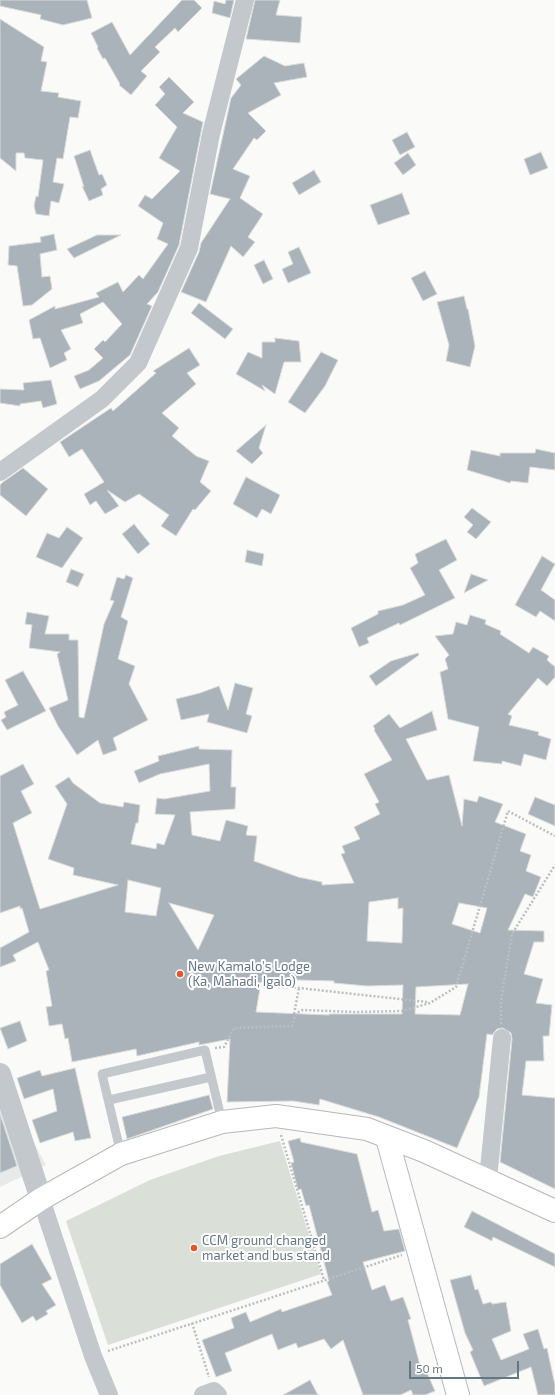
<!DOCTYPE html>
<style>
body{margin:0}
#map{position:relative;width:555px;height:1395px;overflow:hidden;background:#fafaf8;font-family:"Exo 2",sans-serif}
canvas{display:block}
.scale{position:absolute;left:409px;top:1361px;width:110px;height:18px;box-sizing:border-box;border:2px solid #657683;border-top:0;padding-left:5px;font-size:12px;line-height:14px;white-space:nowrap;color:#657683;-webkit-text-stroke:3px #fff;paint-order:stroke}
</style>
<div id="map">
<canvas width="555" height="1395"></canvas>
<div class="scale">50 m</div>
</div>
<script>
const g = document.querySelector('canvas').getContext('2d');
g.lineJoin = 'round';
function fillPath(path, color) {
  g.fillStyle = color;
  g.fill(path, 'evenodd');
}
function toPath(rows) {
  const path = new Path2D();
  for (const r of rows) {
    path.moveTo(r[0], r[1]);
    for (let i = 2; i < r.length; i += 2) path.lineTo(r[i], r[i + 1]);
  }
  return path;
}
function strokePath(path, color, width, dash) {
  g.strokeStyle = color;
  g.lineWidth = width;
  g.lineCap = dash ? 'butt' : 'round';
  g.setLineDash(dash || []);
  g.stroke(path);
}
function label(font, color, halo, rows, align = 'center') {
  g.font = font + ' "Exo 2",sans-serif';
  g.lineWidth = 4;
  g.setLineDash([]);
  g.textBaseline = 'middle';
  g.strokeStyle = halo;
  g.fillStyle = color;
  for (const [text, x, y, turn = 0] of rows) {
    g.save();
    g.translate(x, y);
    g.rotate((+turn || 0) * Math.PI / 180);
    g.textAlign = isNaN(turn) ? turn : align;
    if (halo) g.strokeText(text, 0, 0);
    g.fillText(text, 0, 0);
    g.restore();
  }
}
const built = toPath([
 [0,1081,46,1165,0,1187]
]);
const green = toPath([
 [280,1141,321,1274,108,1345,66,1221,150,1180,219,1156]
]);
const building = toPath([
 [0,0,87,0,92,18,63,25,40,19,41,15,0,6,0,0],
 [182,0,194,0,202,8,178,32,175,28,155,47,160,52,141,71,147,76,131,95,119,85,120,84,105,58,103,59,97,48,98,47,91,33,112,22,130,55,182,0],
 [226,0,234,0,230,18,212,13,214,1,225,4,226,0],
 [255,0,280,0,276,15,302,17,300,43,246,39,255,0],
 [0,19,44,47,41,61,47,62,41,91,59,93,58,97,81,101,78,118,70,117,63,159,57,158,53,182,64,184,59,203,51,201,49,216,36,214,34,206,36,196,38,197,43,160,25,158,24,153,16,153,16,171,0,158,0,19],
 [264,56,285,66,304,63,307,77,274,83,281,95,248,113,266,131,257,140,254,138,233,169,250,176,240,198,263,214,248,237,255,242,243,257,231,246,206,302,181,292,199,252,201,243,230,199,210,194,231,98,241,85,236,79,264,56],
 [169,77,194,102,183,113,203,122,179,245,158,292,147,304,152,306,130,355,99,381,80,389,74,376,89,370,103,358,94,349,103,340,105,342,122,324,103,302,80,314,83,323,61,330,71,349,64,353,67,360,50,368,40,338,33,339,29,320,55,306,55,309,99,297,96,293,118,282,123,292,139,275,143,279,168,244,157,239,163,223,138,206,145,195,152,199,180,171,159,158,177,127,155,105,165,94,159,87,169,77],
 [407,132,415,147,400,155,392,140,407,132],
 [90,150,99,175,102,174,107,185,101,189,103,195,89,201,82,186,84,187,74,156,90,150],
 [541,152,548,168,530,175,524,159,541,152],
 [408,153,416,165,403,175,394,163,408,153],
 [314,170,321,182,299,195,292,183,314,170],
 [402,193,410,214,378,225,370,205,402,193],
 [54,234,57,250,40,254,42,277,50,276,52,289,32,305,23,306,17,266,8,265,9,246,41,242,40,237,54,234],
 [97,235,121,235,74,258,67,249,97,235],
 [299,247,311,273,288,283,282,269,293,264,288,252,299,247],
 [264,260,273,279,263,284,254,265,264,260],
 [425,271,437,294,423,301,411,278,425,271],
 [464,296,467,309,468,309,475,346,470,367,446,361,449,345,437,302,464,296],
 [199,303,233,329,225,339,191,313,199,303],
 [275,338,299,341,301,362,284,362,275,394,262,385,265,391,236,374,248,352,262,358,262,342,275,342,275,338],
 [189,348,200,365,187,373,196,384,162,413,179,428,172,436,196,456,209,461,200,482,211,491,195,510,193,509,176,536,161,526,169,515,139,494,125,502,107,490,119,506,105,514,96,501,90,505,84,494,104,482,82,449,69,457,60,442,111,408,113,411,156,373,153,371,189,348],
 [321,352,338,360,325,386,305,413,288,402,321,352],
 [51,380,57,404,43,408,41,401,20,404,20,406,0,403,0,389,24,390,23,383,51,380],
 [266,425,259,448,263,453,252,464,236,451,266,425],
 [536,449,555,453,555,470,530,467,528,483,511,481,510,483,467,470,471,450,500,456,500,453,535,453,536,449],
 [23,468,48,489,26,516,0,495,0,485,3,482,23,468],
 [246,477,280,495,271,514,262,509,257,518,233,504,246,477],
 [472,508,491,522,476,539,467,532,473,525,464,517,472,508],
 [134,524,150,544,138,554,122,534,134,524],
 [67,527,83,538,62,568,36,557,47,533,59,538,67,527],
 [446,539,457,560,439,570,455,598,400,625,399,623,367,638,369,643,359,647,351,628,378,614,378,611,403,605,425,595,410,568,418,563,415,554,446,539],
 [247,550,264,554,262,566,245,562,247,550],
 [542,556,555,564,541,590,555,600,555,621,540,611,536,617,515,605,542,556],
 [71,569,84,574,78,587,66,582,71,569],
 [471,574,488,580,464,593,471,574],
 [126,575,133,578,121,617,128,621,118,659,135,666,129,684,148,720,113,738,117,750,103,755,98,740,77,755,58,726,49,708,68,700,57,654,60,652,29,648,32,625,25,624,27,612,49,616,45,634,69,634,69,640,78,640,79,717,84,718,104,624,114,601,110,600,117,577,124,579,126,575],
 [470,615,486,620,485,624,501,631,500,634,529,653,533,647,549,656,547,660,555,667,555,677,547,686,538,678,508,714,512,716,509,725,539,732,538,735,551,739,546,760,524,754,521,766,502,761,502,764,473,761,479,727,448,719,440,672,448,669,445,659,449,655,435,636,453,634,456,622,467,625,470,615],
 [418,653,419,655,376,686,369,676,391,661,418,653],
 [23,671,46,711,7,730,1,720,6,717,4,712,18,705,5,680,23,671],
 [235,683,253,688,246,714,252,716,247,733,207,722,209,714,181,720,176,699,200,693,219,686,228,710,235,683],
 [432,711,437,730,406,739,427,780,449,775,462,826,464,799,477,802,479,796,503,804,495,822,526,834,520,851,531,855,526,871,541,877,533,897,525,894,508,930,544,931,544,942,534,942,524,974,543,979,536,1003,552,1005,549,1036,543,1036,544,1061,526,1061,522,1095,555,1098,555,1189,500,1162,512,1039,511,1033,503,1028,497,1029,492,1035,487,1034,479,1097,457,1148,379,1117,320,1099,319,1105,293,1101,227,1102,230,1039,199,1045,199,1042,137,1056,136,1049,72,1062,68,1038,65,1039,62,1024,49,1026,46,1007,52,1006,46,971,49,970,38,942,13,955,16,961,0,967,0,948,29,932,22,908,20,909,20,906,0,913,0,776,23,764,34,784,21,791,32,813,13,823,40,909,118,885,73,875,74,868,48,859,67,804,55,786,69,777,73,783,100,803,123,807,124,802,140,805,138,823,136,823,131,844,156,849,157,843,164,845,175,815,155,814,157,798,164,799,210,791,209,764,160,774,139,783,134,771,159,761,158,756,199,746,199,749,232,750,231,787,236,787,235,809,190,812,192,835,220,841,226,820,248,826,246,835,257,836,254,861,298,877,322,882,322,885,354,883,341,854,345,853,342,846,360,839,354,827,380,814,375,804,379,802,364,774,392,760,374,730,375,729,373,726,389,714,400,728,432,711],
 [128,880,161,888,156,916,125,912,128,880],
 [398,898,398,909,403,908,402,943,367,941,369,902,398,898],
 [169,903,214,915,198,950,169,903],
 [459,903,487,908,480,933,452,924,459,903],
 [298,980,334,981,334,983,367,986,403,985,402,1014,329,1014,329,1015,256,1012,261,982,298,980],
 [468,984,460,1015,415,1014,416,987,468,984],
 [535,797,555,805,555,826,528,814,535,797],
 [20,1021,27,1041,8,1049,0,1028,20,1021],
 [75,1068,91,1138,75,1141,73,1132,40,1143,32,1120,57,1111,53,1089,24,1099,17,1078,40,1070,42,1076,75,1068],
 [209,1095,213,1109,127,1139,122,1117,209,1095],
 [0,1114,17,1166,0,1173,0,1114],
 [300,1138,301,1142,357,1154,372,1212,378,1210,384,1231,399,1229,405,1251,363,1262,372,1290,385,1285,391,1301,403,1297,411,1319,408,1320,421,1369,425,1368,435,1391,425,1395,413,1395,411,1390,400,1395,363,1395,343,1340,331,1349,324,1339,298,1348,296,1343,278,1350,272,1334,225,1353,232,1371,216,1377,202,1340,234,1328,231,1318,246,1312,250,1322,281,1309,282,1312,332,1295,327,1282,329,1281,309,1205,306,1206,301,1189,298,1190,291,1163,294,1162,288,1141,300,1138],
 [472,1211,555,1254,555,1267,493,1237,492,1241,464,1227,472,1211],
 [32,1244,52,1279,42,1284,56,1305,46,1311,48,1314,36,1321,33,1316,22,1323,0,1285,0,1264,32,1244],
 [471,1275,475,1290,478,1289,483,1304,491,1302,492,1304,506,1302,511,1331,492,1339,501,1360,529,1349,523,1334,538,1329,544,1349,547,1348,555,1385,555,1395,538,1395,531,1367,484,1386,470,1352,473,1350,465,1333,450,1280,471,1275],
 [310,1380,318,1395,283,1395,310,1380]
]);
const path = toPath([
 [262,960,260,986,299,988,427,1002],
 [294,1014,299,988],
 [501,1024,501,1001,512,934,555,865],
 [215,1048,224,1047,234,1028,292,1026,296,1013,303,1010,355,1012,402,1011,430,1003,456,987,508,811,555,836],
 [281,1135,324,1280],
 [192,1323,209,1377],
 [108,1351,402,1255]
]);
const service = toPath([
 [109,1100,211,1077],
 [121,1154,102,1074,205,1050,222,1122]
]);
const minor = toPath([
 [0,472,102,399,138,363,189,248,211,134,245,0],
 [488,1179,502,1038],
 [41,1199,93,1356,109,1395],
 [203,1395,214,1391,218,1395]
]);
const tertiary = toPath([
 [0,1074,41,1199]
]);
const secondary = toPath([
 [387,1138,458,1395]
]);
const trunk = toPath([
 [0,1227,41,1199,121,1154,222,1122,276,1116,367,1129,424,1151,555,1211]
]);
const markers = [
 [180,974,4,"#e4572e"],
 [194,1248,4,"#e4572e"]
];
const poiNames = [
 ["New Kamalo's Lodge",188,967],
 ["(Ka, Mahadi, Igalo)",188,982],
 ["CCM ground changed",202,1241],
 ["market and bus stand",202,1256]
];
fillPath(built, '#e8e9e9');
fillPath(green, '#dadfd7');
fillPath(building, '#aab3b9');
strokePath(building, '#dcdcda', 1);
strokePath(secondary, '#b3babf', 24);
strokePath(trunk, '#b4b9bd', 24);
strokePath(path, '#bbbfc2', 2.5, [2, 2]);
strokePath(service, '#c3c8cc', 9);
strokePath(minor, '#c3c8cc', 18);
strokePath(tertiary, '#c3c8cc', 22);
strokePath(secondary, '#fff', 22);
strokePath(trunk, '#fff', 22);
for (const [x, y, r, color] of markers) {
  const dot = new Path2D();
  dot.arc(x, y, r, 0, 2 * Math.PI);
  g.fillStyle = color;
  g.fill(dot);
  strokePath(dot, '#fff', 1.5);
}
label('13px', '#657683', '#fff', poiNames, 'left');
</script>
